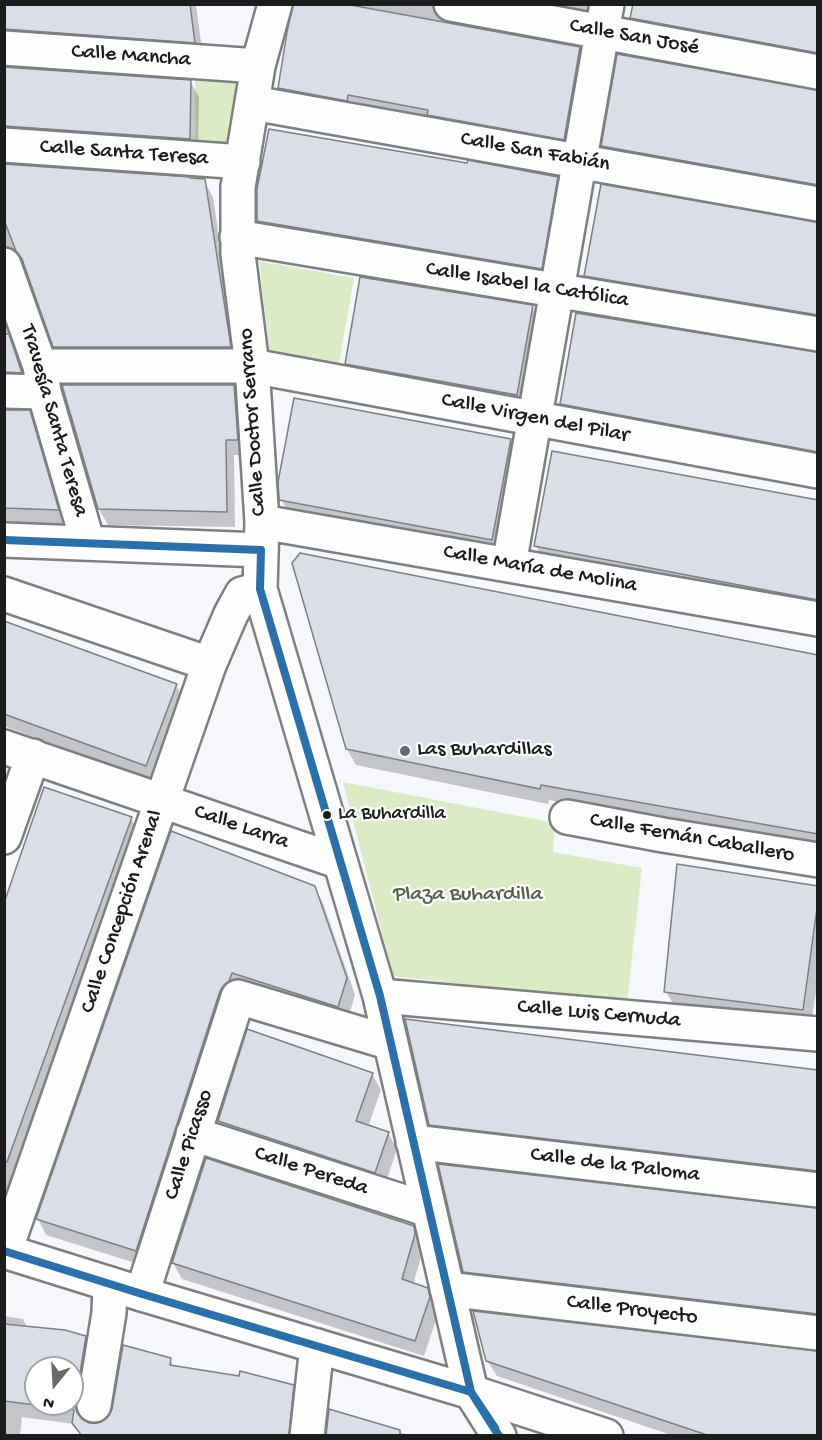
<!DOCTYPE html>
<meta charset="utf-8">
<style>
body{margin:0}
#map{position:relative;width:822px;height:1440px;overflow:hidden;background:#f5f7fb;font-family:"Gochi Hand",sans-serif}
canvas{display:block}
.frame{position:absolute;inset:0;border:6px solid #1c1c1c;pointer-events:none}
.north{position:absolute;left:24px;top:1356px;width:60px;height:60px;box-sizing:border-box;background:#fff;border:2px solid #a4a4a4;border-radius:50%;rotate:198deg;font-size:16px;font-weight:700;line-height:24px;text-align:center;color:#1c1c1c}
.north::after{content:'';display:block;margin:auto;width:21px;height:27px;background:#68696a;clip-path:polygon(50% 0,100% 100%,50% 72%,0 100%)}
</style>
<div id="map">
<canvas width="822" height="1440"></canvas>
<div class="frame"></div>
<div class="north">N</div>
</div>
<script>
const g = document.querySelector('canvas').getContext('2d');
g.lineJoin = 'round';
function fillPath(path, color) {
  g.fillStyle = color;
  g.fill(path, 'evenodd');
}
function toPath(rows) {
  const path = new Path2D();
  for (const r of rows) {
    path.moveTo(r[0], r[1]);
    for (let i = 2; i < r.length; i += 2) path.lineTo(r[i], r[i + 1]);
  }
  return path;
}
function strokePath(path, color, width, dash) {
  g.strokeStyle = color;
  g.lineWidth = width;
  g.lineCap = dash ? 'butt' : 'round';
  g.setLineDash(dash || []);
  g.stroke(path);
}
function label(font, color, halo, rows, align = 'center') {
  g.font = font + ' "Gochi Hand",sans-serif';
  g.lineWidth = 4.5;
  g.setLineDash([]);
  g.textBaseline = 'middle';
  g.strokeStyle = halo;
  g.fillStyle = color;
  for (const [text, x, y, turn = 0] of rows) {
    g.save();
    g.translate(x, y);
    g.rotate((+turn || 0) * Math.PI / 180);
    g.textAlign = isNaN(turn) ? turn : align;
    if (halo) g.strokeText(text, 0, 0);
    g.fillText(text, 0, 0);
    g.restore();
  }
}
const green = toPath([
 [195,73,240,78,227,148,196,146],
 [259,261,354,278,338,369,270,356],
 [343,782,555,823,553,852,642,868,627,1003,393,976]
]);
const shadow = toPath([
 [4,4,196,4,203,58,4,47],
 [346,4,449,4,441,16,441,21,447,24,579,48,588,64,573,154,288,104,279,88],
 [485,4,602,4,597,16],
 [818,4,818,66,641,33,632,18],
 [4,68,190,81,199,97,198,154,4,144],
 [818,92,818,198,612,161,603,146],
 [4,165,204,181,213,197,238,362,64,362,55,347,25,265,18,262,4,264],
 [557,178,566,193,550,284,267,237,258,221],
 [818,224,818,328,595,291,586,276],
 [532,307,541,322,525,410,355,379,346,363],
 [4,317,30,388,4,390],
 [818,354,818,466,571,419,562,404],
 [234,386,243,402,246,455,234,455,235,527,108,525,99,509],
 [4,411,29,412,38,428,66,525,4,523],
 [510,441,519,456,500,555,290,515,281,499],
 [818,502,818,614,545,562,536,546],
 [4,622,176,685,184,700,155,781,4,726],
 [818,657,818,847,549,800,548,804,356,765,347,749],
 [131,819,140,834,4,1208,4,907],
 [172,833,314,887,323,903,355,995,347,1022,241,988,145,1266,46,1235,38,1219],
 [818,888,818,978,811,1025,675,1007,666,992],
 [818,1071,818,1185,439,1140,430,1124],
 [372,1074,381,1090,368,1127,388,1133,397,1149,384,1188,228,1136,219,1121],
 [818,1210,818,1328,473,1287,464,1271],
 [413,1227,422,1243,423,1250,413,1285,427,1289,436,1305,438,1314,424,1356,182,1279,173,1263],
 [4,1316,23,1319,27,1327,85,1337,94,1353,84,1419,84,1422,90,1425,102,1424,170,1360,174,1367,293,1387,302,1402,298,1436,81,1436,74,1424,22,1417,20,1436,4,1436],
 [36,1368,72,1368,72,1404,36,1404],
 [487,1360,818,1436,674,1436,497,1376],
 [330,1411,412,1436,327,1436]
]);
const building = toPath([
 [4,4,190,4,195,43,4,29,4,4],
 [293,4,345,4,580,47,564,140,427,115,428,110,348,95,347,101,278,88,287,32,293,4],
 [633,4,818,4,818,53,630,18,633,4],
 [617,54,818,90,818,185,601,146,617,54],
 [4,67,191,80,190,139,4,126,4,67],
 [269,129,467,163,468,160,558,177,542,269,257,221,257,189,269,129],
 [4,164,190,177,190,178,205,179,231,347,53,347,22,259,16,251,4,220,4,164],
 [601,184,818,222,818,315,584,276,601,184],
 [360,277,533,305,517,395,345,364,360,277],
 [576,313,818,352,818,452,560,404,576,313],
 [4,334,9,334,22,373,4,372,4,334],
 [62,385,234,385,238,440,226,440,227,512,98,509,62,385],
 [294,398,511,439,492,540,279,500,278,482,294,398],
 [4,410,30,410,59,510,4,508,4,410],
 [552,451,818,500,818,600,534,546,552,451],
 [300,553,818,655,818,834,541,785,540,789,346,749,292,563,300,553],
 [4,621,177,684,146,766,4,714,4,621],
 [44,787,132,817,7,1162,4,1162,4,903,44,787],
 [171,831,315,886,347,978,338,1007,232,973,229,981,225,984,220,991,136,1251,36,1219,171,831],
 [677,864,818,886,818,901,803,1010,664,992,677,864],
 [405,1019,818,1070,818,1171,429,1125,405,1019],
 [247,1029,373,1073,356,1121,389,1132,375,1173,218,1121,247,1029],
 [206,1158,414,1226,415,1234,402,1279,428,1288,430,1297,415,1341,172,1263,206,1158],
 [438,1164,818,1208,818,1314,463,1272,438,1164],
 [473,1311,818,1351,818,1436,710,1436,486,1361,473,1311],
 [4,1324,65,1330,86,1336,75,1403,77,1412,82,1419,90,1423,101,1422,108,1417,112,1409,123,1345,171,1358,170,1365,239,1376,240,1371,294,1385,289,1436,82,1436,72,1423,74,1410,4,1401,4,1324],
 [36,1368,72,1368,72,1404,36,1404,36,1368],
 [329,1409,400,1430,400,1436,326,1436,329,1409]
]);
const minor = toPath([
 [275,4,258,66,238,187,238,254,252,366,262,522,260,589,380,996,471,1392,606,1436],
 [451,4,818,72],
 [4,48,258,66],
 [253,103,818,204],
 [4,145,243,162],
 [237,237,818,334],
 [4,265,40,366,44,392,88,543],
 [40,366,252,366,818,471],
 [4,391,44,392],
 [262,522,818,619],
 [4,540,261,550],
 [509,565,607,4],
 [4,594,198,660,209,665],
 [4,747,340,862],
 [567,817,663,835,818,860],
 [4,837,33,756],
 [380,996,818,1034],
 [193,1134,429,1210],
 [413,1142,818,1190],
 [5,1251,209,665,231,614,242,594,260,589],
 [447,1289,818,1333],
 [142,1294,238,997,391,1043],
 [94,1405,109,1313,110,1284],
 [307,1436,317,1346]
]);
const major = toPath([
 [4,1251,142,1294,471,1392,499,1436]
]);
const bus1 = toPath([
 [4,540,261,550,260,589,380,996,471,1392,499,1436],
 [4,1251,142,1294,471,1392,495,1428]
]);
const markers = [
 [405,751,6,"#68696a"],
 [327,815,5,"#1c1c1c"]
];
const busNames = [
 ["La Buhardilla",338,815]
];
const streetNames = [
 ["Calle San José",634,38,10],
 ["Calle Mancha",131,57,4],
 ["Calle San Fabián",535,153,10],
 ["Calle Santa Teresa",124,154,4],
 ["Calle Isabel la Católica",527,286,9],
 ["Calle Virgen del Pilar",535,419,11],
 ["Travesía Santa Teresa",53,421,74],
 ["Calle Doctor Serrano",254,422,-94],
 ["Calle María de Molina",540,570,10],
 ["Calle Larra",241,828,19],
 ["Calle Fernán Caballero",692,839,10],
 ["Calle Concepción Arenal",123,912,-71],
 ["Calle Luis Cernuda",599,1015,5],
 ["Calle Picasso",190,1145,-72],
 ["Calle de la Paloma",615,1166,7],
 ["Calle Pereda",311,1172,18],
 ["Calle Proyecto",632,1311,7]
];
const poiNames = [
 ["Las Buhardillas",417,751]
];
const parkNames = [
 ["Plaza Buhardilla",468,896]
];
fillPath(green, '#dcebc5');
fillPath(shadow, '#0003');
fillPath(building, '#dadee7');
strokePath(building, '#7e7f80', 1.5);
strokePath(minor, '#7e7f80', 38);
strokePath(major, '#7e7f80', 38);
strokePath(minor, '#fefefe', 33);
strokePath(major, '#fefefe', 33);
strokePath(bus1, '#2b70a9', 8);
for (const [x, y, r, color] of markers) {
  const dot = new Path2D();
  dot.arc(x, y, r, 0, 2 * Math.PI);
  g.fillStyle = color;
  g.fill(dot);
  strokePath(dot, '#fff', 2);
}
label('20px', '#1c1c1c', '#fff', busNames, 'left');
label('22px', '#1c1c1c', '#fff', streetNames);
label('22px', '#1c1c1c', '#fff', poiNames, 'left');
label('22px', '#586147', '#fff', parkNames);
</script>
